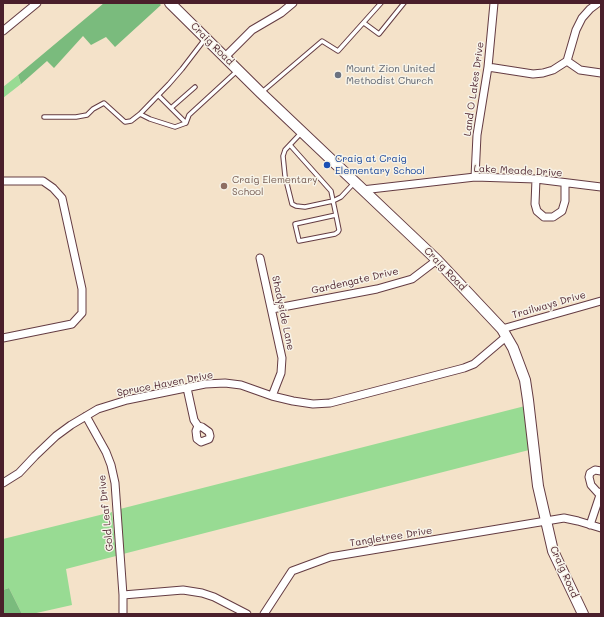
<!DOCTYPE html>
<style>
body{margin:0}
#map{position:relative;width:604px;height:617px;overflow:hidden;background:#f4e2c9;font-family:Mali,sans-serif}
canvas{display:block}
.frame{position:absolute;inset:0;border:4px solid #4a1f2b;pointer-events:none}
</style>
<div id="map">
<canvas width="604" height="617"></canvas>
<div class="frame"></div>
</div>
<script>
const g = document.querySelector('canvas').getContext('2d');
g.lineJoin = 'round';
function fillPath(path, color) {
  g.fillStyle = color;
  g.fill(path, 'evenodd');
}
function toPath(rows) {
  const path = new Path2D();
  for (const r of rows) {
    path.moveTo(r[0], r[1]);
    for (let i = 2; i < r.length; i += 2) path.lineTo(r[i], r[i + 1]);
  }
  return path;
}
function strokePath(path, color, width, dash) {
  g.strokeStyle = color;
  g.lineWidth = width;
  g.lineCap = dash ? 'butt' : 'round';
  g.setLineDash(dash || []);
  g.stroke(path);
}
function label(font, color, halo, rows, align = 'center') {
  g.font = font + ' Mali,sans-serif';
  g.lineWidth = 3;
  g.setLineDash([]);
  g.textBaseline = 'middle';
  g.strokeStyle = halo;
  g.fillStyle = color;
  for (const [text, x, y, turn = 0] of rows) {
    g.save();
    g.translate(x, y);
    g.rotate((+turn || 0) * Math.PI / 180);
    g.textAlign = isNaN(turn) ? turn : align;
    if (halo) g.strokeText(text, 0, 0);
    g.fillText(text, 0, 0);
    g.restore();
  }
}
const green = toPath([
 [18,75,21,84,3,98,3,87],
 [525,406,529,450,123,554,120,509],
 [112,512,116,556,66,569,72,605,32,614,22,614,9,588,3,590,3,539]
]);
const forest = toPath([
 [104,3,159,3,161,5,115,47,106,37,91,45,83,36,54,68,47,61,21,84,18,75],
 [9,588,22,614,3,614,3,590]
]);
const lane = toPath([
 [364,23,379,34,404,3],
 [262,92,322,41,338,51,381,3],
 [158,95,186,123],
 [171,108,195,87],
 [140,114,150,119,175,127,186,123,189,115,237,71],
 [44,117,76,117,87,115,93,109,104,103,125,122,131,121,140,114,169,84,182,69,205,39],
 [301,133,285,150,283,156,285,176,292,204,296,206,305,207,333,201,341,197,354,183],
 [290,145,331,191,336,215,295,224,299,241,335,234,338,232,339,230,336,215]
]);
const street = toPath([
 [3,31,37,3],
 [225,57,252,30,281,13,293,3],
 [567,61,580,70,601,73],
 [488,67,533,74,543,73,553,70,567,61,576,30,582,18,590,9,598,3],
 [475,177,477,135,488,67,494,3],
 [536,179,535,204,537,211,544,217,553,217,562,211,565,201,565,183],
 [3,181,43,181,53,188,62,198,82,289,82,313,72,324,3,338],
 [362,190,475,177,536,179,601,187],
 [260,258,282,358,281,373,272,396],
 [272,309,377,289,412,279,437,260],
 [502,329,601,301],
 [187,388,194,420,198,426,202,427,209,432,210,436,209,439,201,442,197,439,196,431,198,426],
 [86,416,106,452,111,465,115,483,123,595,123,614],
 [3,483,19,473,35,456,56,436,71,425,98,409,127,400,205,384,225,383,241,385,272,396,293,401,313,404,330,403,464,368,474,364,507,336],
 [600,495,591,485,589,477,590,473,595,470,601,471],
 [590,525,601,492],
 [123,595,183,590,202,593,214,597,247,614],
 [264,614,292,571,330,557,564,518,578,521,601,528]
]);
const secondary = toPath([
 [170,3,261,93,437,260,502,329,513,348,525,380,528,400,538,486,553,551,583,614]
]);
const markers = [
 [338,75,4,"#6b7280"],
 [327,165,4,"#1a4fb4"],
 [224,186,4,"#8d6e63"]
];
const streetNames = [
 ["Craig Road",212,44,45],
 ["Land O Lakes Drive",474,89,-82],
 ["Lake Meade Drive",518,171,3],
 ["Craig Road",445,269,46],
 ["Gardengate Drive",355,281,-13],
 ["Trailways Drive",549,305,-16],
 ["Shadyside Lane",283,313,78],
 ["Spruce Haven Drive",165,384,-11],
 ["Gold Leaf Drive",106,513,-96],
 ["Tangletree Drive",391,537,-9],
 ["Craig Road",564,572,66]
];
const worshipNames = [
 ["Mount Zion United",346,69],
 ["Methodist Church",346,81]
];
const transitNames = [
 ["Craig at Craig",335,159],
 ["Elementary School",335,171]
];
const educationNames = [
 ["Craig Elementary",232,180],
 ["School",232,192]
];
fillPath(green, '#98db93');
fillPath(forest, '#7abb7d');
strokePath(lane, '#643c43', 5.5);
strokePath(street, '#643c43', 9);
strokePath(secondary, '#643c43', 12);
strokePath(lane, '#fff', 3.5);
strokePath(street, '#fff', 7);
strokePath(secondary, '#fff', 10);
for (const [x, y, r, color] of markers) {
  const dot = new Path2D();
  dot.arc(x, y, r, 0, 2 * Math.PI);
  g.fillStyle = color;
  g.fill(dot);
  strokePath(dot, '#f7f3e8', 1.5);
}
label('10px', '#4a1f2b', '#f7f3e8', streetNames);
label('10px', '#5b616d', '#f7f3e8', worshipNames, 'left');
label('10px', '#164399', '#f7f3e8', transitNames, 'left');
label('10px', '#785e54', '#f7f3e8', educationNames, 'left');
</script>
